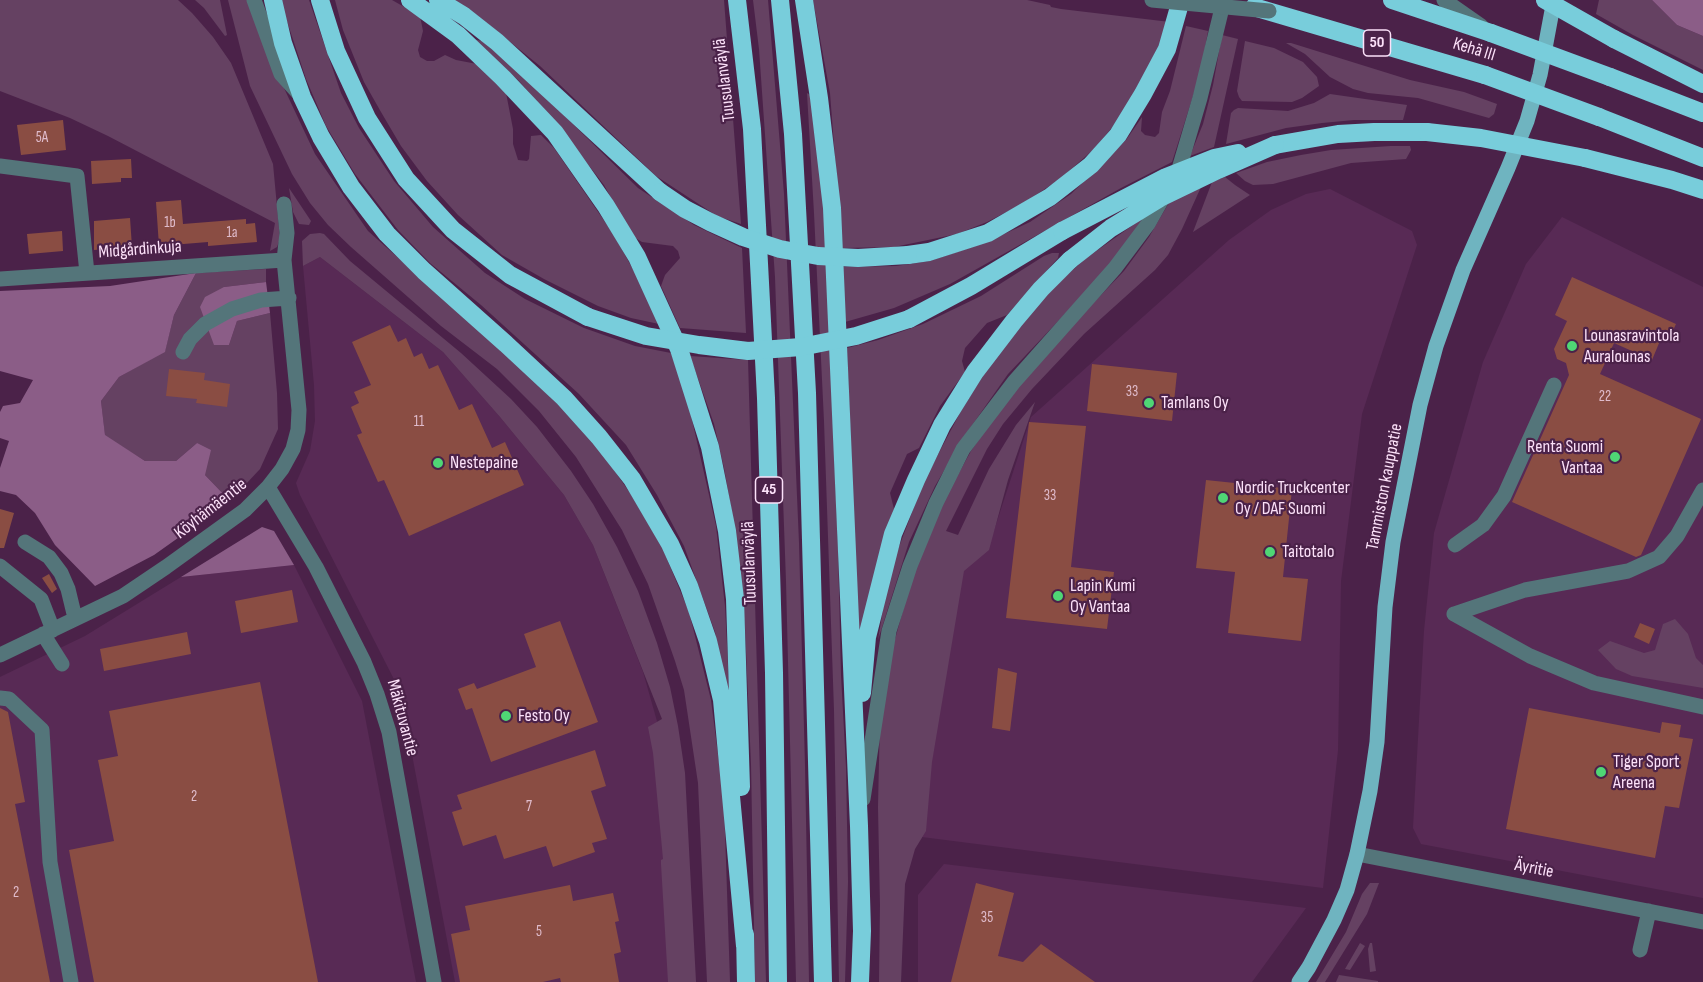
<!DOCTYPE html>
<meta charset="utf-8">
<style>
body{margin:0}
canvas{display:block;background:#4b2249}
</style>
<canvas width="1703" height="982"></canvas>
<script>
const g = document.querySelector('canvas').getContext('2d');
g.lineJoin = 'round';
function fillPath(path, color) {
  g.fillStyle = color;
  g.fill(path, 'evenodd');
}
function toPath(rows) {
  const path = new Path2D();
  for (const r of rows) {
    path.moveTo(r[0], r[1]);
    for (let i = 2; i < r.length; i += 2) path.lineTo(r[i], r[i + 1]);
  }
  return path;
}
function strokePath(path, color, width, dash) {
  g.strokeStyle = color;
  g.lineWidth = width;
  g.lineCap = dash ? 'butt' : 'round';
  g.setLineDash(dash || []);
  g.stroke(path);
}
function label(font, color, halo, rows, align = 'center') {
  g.font = font + ' "Sofia Sans Condensed",sans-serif';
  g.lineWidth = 4.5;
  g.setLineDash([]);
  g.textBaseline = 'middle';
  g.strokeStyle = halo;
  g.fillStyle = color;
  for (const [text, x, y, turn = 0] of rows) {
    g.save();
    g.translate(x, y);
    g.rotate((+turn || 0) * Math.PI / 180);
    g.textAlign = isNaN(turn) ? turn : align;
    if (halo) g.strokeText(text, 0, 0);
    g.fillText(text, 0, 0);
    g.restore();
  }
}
const built = toPath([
 [1330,189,1412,231,1417,245,1362,414,1341,581,1338,750,1323,888,922,837,899,836,950,559,988,549,1031,417,1229,240,1271,210,1306,194],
 [1562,217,1703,287,1703,898,1421,844,1413,828,1424,631,1434,533,1483,362,1526,264],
 [320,257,443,352,500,417,564,495,593,545,643,672,666,753,679,982,455,982,400,691,300,495,296,483,310,451,315,421,314,385,303,266],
 [294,565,362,701,416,982,0,982,0,677,85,636,181,577],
 [944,864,1306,908,1252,982,918,982,918,895]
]);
const green = toPath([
 [0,0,178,0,192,13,213,37,231,63,273,164,280,239,277,247,270,251,275,223,108,136,70,118,0,91],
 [195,0,220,0,227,35,225,36,204,8],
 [228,0,250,0,275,69,315,154,368,231,515,362,590,436,630,493,662,547,689,612,711,700,724,801,730,982,707,982,698,783,684,690,675,661,648,584,622,530,576,457,539,411,497,369,441,326,351,247,328,225,310,203,292,174,250,86],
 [280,0,309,0,341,93,359,128,394,181,433,227,485,273,525,299,584,328,635,346,671,353,688,402,716,526,725,606,730,705,715,632,684,546,657,495,626,445,579,394,481,305,430,263,398,230,355,174,326,126,306,79],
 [335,0,392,0,420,16,423,31,418,50,420,57,427,61,434,61,445,55,456,60,477,64,506,93,513,129,513,144,518,160,527,161,529,159,531,136,541,135,554,148,614,235,645,291,659,324,631,318,598,306,544,279,502,255,458,215,427,181,401,146,381,112,364,82,343,30],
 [454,0,724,0,741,224,717,216,656,176,540,66,478,16],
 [753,0,768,0,784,194,799,543,805,766,809,982,796,982,786,581,775,277,759,49],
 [813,0,1027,0,1050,5,1051,7,1061,9,1170,22,1159,51,1125,112,1094,149,1060,179,1022,204,987,222,957,234,894,247,842,248,830,93],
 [1599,0,1652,0,1677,25,1703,36,1703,70,1633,35,1596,14],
 [1186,26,1208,31,1201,71,1172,162,1121,188,950,284,894,308,845,322,843,267,896,266,930,261,987,242,1030,222,1071,194,1126,140,1142,117,1141,131,1145,135,1155,137,1159,133,1162,112,1170,91],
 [1222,35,1238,39,1214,147,1190,156,1203,124,1213,85],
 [473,39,482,41,529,81,638,188,694,225,742,248,746,333,680,328,661,286,665,275,680,258,678,251,673,246,642,242,632,236,604,185,556,123,518,80],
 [1245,41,1274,48,1303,62,1317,77,1319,86,1302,98,1292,102,1242,101,1239,97,1237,91],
 [1286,43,1291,43,1410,80,1464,92,1497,104,1494,114,1489,118,1418,98,1368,93,1353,89,1330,77,1305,54],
 [807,93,812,96,825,221,838,550,841,675,846,767,848,882,845,982,839,982,834,710,824,421,814,213],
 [1330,94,1407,105,1403,120,1354,120,1322,123,1286,128,1226,144,1231,113,1234,110,1238,108,1288,111,1314,103],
 [1391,146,1410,146,1411,150,1406,159,1351,163,1273,184,1253,185,1245,181,1236,173,1267,162,1301,155,1331,150],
 [1225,177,1235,185,1250,195,1193,232,1212,182],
 [1201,187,1182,229,1168,255,1155,270,1084,334,1032,389,1003,424,987,449,946,531,958,535,989,469,1016,425,1035,402,1008,480,989,550,964,571,932,762,926,831,915,849,905,884,901,982,879,982,880,905,878,807,880,717,889,661,912,578,943,502,971,451,998,412,1039,360,1124,271,1149,237,1170,201],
 [289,188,311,221,309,225,299,224,293,212],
 [1143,218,1116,260,1008,374,963,438,935,486,909,542,878,640,885,596,897,552,924,481,961,411,995,357,1043,297,1085,259],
 [320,233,324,234,350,261,461,353,511,399,537,427,571,471,593,504,617,547,638,591,657,643,670,687,678,726,685,773,696,982,668,982,661,864,661,860,663,859,653,753,648,727,662,719,593,545,564,495,500,417,443,352,320,257,303,266,302,241,310,234],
 [1052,253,1059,253,1058,258,1007,315,987,323,965,348,962,361,965,372,940,406,919,448,907,454,890,493,894,509,859,652,847,348,878,340,923,324,981,296,1044,256],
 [266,269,266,282,224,287,229,345,237,321,270,313,277,393,278,429,260,469,230,501,205,475,197,443,176,461,145,461,105,436,101,401,119,377,165,351,174,315,196,273],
 [690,356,748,360,766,982,755,982,751,764,745,628,739,573,732,513,724,468,714,424],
 [1675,619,1688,634,1696,658,1703,665,1703,688,1632,676,1616,669,1598,650,1610,641,1644,653,1655,650,1663,624],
 [1370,883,1379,883,1367,914,1325,982,1316,982,1346,932,1362,894],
 [1360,943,1365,946,1350,970,1345,969],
 [1370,943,1372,943,1376,971,1370,972,1368,949],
 [1339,975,1378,981,1378,982,1336,982]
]);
const forest = toPath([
 [1652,0,1703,0,1703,36,1677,25],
 [196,273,174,315,165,352,119,377,101,401,105,435,145,461,176,461,197,443,211,450,205,475,230,501,154,555,95,586,55,545,35,513,16,495,0,491,0,468,9,441,0,438,0,412,3,406,20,403,33,380,0,371,0,291,110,286],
 [266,282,270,313,237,321,229,345,214,345,200,307,205,297,224,287],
 [262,527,274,531,294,565,181,577]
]);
const building = toPath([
 [63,120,66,150,21,155,17,125],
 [131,159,132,178,121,178,121,182,92,184,91,161],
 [181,200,183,224,246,219,246,224,255,223,257,242,208,246,208,242,159,246,156,202],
 [130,218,132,247,94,250,94,221],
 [62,231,63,251,29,254,27,234],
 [1572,277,1676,324,1669,339,1662,336,1652,360,1614,343,1600,374,1701,419,1641,555,1636,557,1512,502,1569,375,1566,363,1557,359,1554,349,1567,321,1555,315],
 [390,325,398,342,406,338,414,357,422,353,429,369,438,365,459,410,472,404,492,448,505,442,524,485,409,536,384,480,378,482,357,435,362,433,351,407,359,403,354,392,371,385,352,342],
 [1092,364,1177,373,1172,421,1087,411],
 [169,369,205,373,204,380,230,384,227,407,196,403,197,399,166,396],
 [1029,422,1086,426,1071,567,1114,572,1107,629,1006,618],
 [1206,480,1292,489,1283,577,1308,579,1301,641,1228,633,1235,572,1196,568],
 [0,509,14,513,4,548,0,548],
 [49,574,57,589,52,593,42,578],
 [292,590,298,622,241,633,235,601],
 [560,621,598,722,491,762,472,708,466,710,458,689,474,683,477,689,536,667,524,634],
 [1640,623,1655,629,1649,644,1634,637],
 [187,632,191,654,104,671,100,649],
 [998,668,1017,673,1010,731,992,728],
 [260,682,318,982,94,982,69,850,114,841,98,760,118,756,109,711],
 [0,708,8,712,25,802,15,804,50,982,0,982],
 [1529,708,1660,733,1662,722,1681,725,1679,737,1693,739,1679,808,1665,806,1655,858,1506,829],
 [595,750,606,786,591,791,607,839,592,843,595,852,553,867,546,846,504,859,496,835,463,846,452,812,462,809,457,795],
 [976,883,1014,893,998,956,1023,962,1041,944,1095,982,951,982],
 [570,885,573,901,613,893,619,921,615,922,621,952,614,954,619,982,561,982,560,978,543,982,460,982,451,934,470,930,465,906]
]);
const minor = toPath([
 [254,0,281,74,301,96],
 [1444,0,1481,26],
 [0,166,77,176,87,273],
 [0,279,284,260],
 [183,352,190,339,205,324,232,309,261,300,289,298],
 [268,487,316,567,364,662,377,694,389,732,434,982],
 [25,542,49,557,61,573,68,589,75,618],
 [1455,545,1483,525,1504,496,1554,385],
 [0,566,41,599,53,630],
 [1454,614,1525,590,1628,571,1659,557,1677,536,1703,490],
 [1454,614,1530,656,1594,683,1703,707],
 [43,634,62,664],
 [0,655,123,596,166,567,245,510,268,487,282,469,293,449,298,430,299,410,284,260,287,233,284,204],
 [0,698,9,699,42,730,50,862,71,982],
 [863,799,889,631,910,566,936,503,963,449,1014,382,1115,268,1148,224,1179,169,1200,98,1221,12,1221,0],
 [1357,854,1703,922],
 [1640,950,1649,911]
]);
const major = toPath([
 [1299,982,1309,967,1334,920,1347,890,1357,854,1370,791,1377,742,1385,607,1393,542,1420,405,1436,346,1463,270,1508,168,1527,121,1540,75,1554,0]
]);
const highway = toPath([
 [273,0,283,43,302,97,321,137,351,187,387,234,424,271,506,344,564,398,599,437,632,479,670,544,689,586,708,641,722,700,745,946],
 [320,0,336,51,367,118,406,179,453,230,510,275,588,317],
 [410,0,458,35,503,78,555,133,606,206,637,257,679,349,710,447,727,531,735,599,741,787],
 [438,0,464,16,497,42,660,192],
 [737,0,752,129,766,398,774,673,778,982],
 [780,0,793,134,807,393,823,982],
 [804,0,819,98,832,208,859,826,862,931,860,982],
 [1392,0,1491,33],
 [1254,7,1485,75],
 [1614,39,1703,84],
 [1610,77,1703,113],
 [1599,117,1703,158],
 [1275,145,1338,134,1374,132,1427,132],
 [1585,158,1672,180,1703,190],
 [908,255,929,252,988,233,1050,197,1091,165,1118,135,1143,94,1167,49,1181,0],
 [909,319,971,286,1062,231],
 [862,693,867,637,893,534,916,480,942,425,975,372,1014,321,1041,289,1070,260],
 [745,934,746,982]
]);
const minorBridge = toPath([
 [1152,0,1269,11]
]);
const highwayBridge = toPath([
 [1545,0,1614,39],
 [1491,33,1610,77],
 [1485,75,1599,117],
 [1427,132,1481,138,1585,158],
 [660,192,685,209,710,222,743,237,780,249,818,256,858,258,908,255],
 [1062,231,1166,177,1214,158,1238,153],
 [1070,260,1111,228,1160,198,1218,170,1275,145],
 [588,317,646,336,699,345,748,351,801,347,856,336,909,319]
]);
const markers = [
 [1572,346,6,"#4fd675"],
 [1149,403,6,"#4fd675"],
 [1615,457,6,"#4fd675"],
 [438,463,6,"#4fd675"],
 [1223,498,6,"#4fd675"],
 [1270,552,6,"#4fd675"],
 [1058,596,6,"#4fd675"],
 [506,716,6,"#4fd675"],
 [1601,772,6,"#4fd675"]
];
const numberNames = [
 ["5A",42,138],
 ["1b",170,223],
 ["1a",232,233],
 ["33",1132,392],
 ["22",1605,397],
 ["11",419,422],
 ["33",1050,496],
 ["2",194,797],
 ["7",529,807],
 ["2",16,893],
 ["35",987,918],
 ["5",539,932]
];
const shields = [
 [1377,43,27],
 [769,490,27]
];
const shieldNames = [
 ["50",1377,43],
 ["45",769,490]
];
const streetNames = [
 ["Kehä III",1474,50,17],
 ["Tuusulanväylä",725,80,-97],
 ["Midgårdinkuja",140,250,-4],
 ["Tammiston kauppatie",1385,487,-79],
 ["Köyhämäentie",211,509,-38],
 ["Tuusulanväylä",750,563,-92],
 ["Mäkituvantie",402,718,75],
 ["Äyritie",1534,869,11]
];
const poiNames = [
 ["Lounasravintola",1584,336],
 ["Auralounas",1584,357],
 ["Tamlans Oy",1161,403],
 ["Renta Suomi",1603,447,"right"],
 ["Vantaa",1603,468,"right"],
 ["Nestepaine",450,463],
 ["Nordic Truckcenter",1235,488],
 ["Oy / DAF Suomi",1235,509],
 ["Taitotalo",1282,552],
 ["Lapin Kumi",1070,586],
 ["Oy Vantaa",1070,607],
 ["Festo Oy",518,716],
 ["Tiger Sport",1613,762],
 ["Areena",1613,783]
];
fillPath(built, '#582a55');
fillPath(green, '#654162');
fillPath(forest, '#8b5d87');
fillPath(building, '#8a4d43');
strokePath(minor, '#54757a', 15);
strokePath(major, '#6fb4c0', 15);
strokePath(highway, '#78cddb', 18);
strokePath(minorBridge, '#54757a', 15);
strokePath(highwayBridge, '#78cddb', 18);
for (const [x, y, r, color] of markers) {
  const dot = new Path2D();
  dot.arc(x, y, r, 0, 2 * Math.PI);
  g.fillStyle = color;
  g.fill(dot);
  strokePath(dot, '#4b2249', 2);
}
label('15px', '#e0bccc', null, numberNames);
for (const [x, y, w] of shields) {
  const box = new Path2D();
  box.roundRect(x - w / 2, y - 13, w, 26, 4.5);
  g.fillStyle = '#4b2249';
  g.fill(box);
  strokePath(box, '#fce1f9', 1.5);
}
label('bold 16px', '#fce1f9', null, shieldNames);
label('18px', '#fce1f9', '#4b2249', streetNames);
label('18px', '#fce1f9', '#4b2249', poiNames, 'left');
</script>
